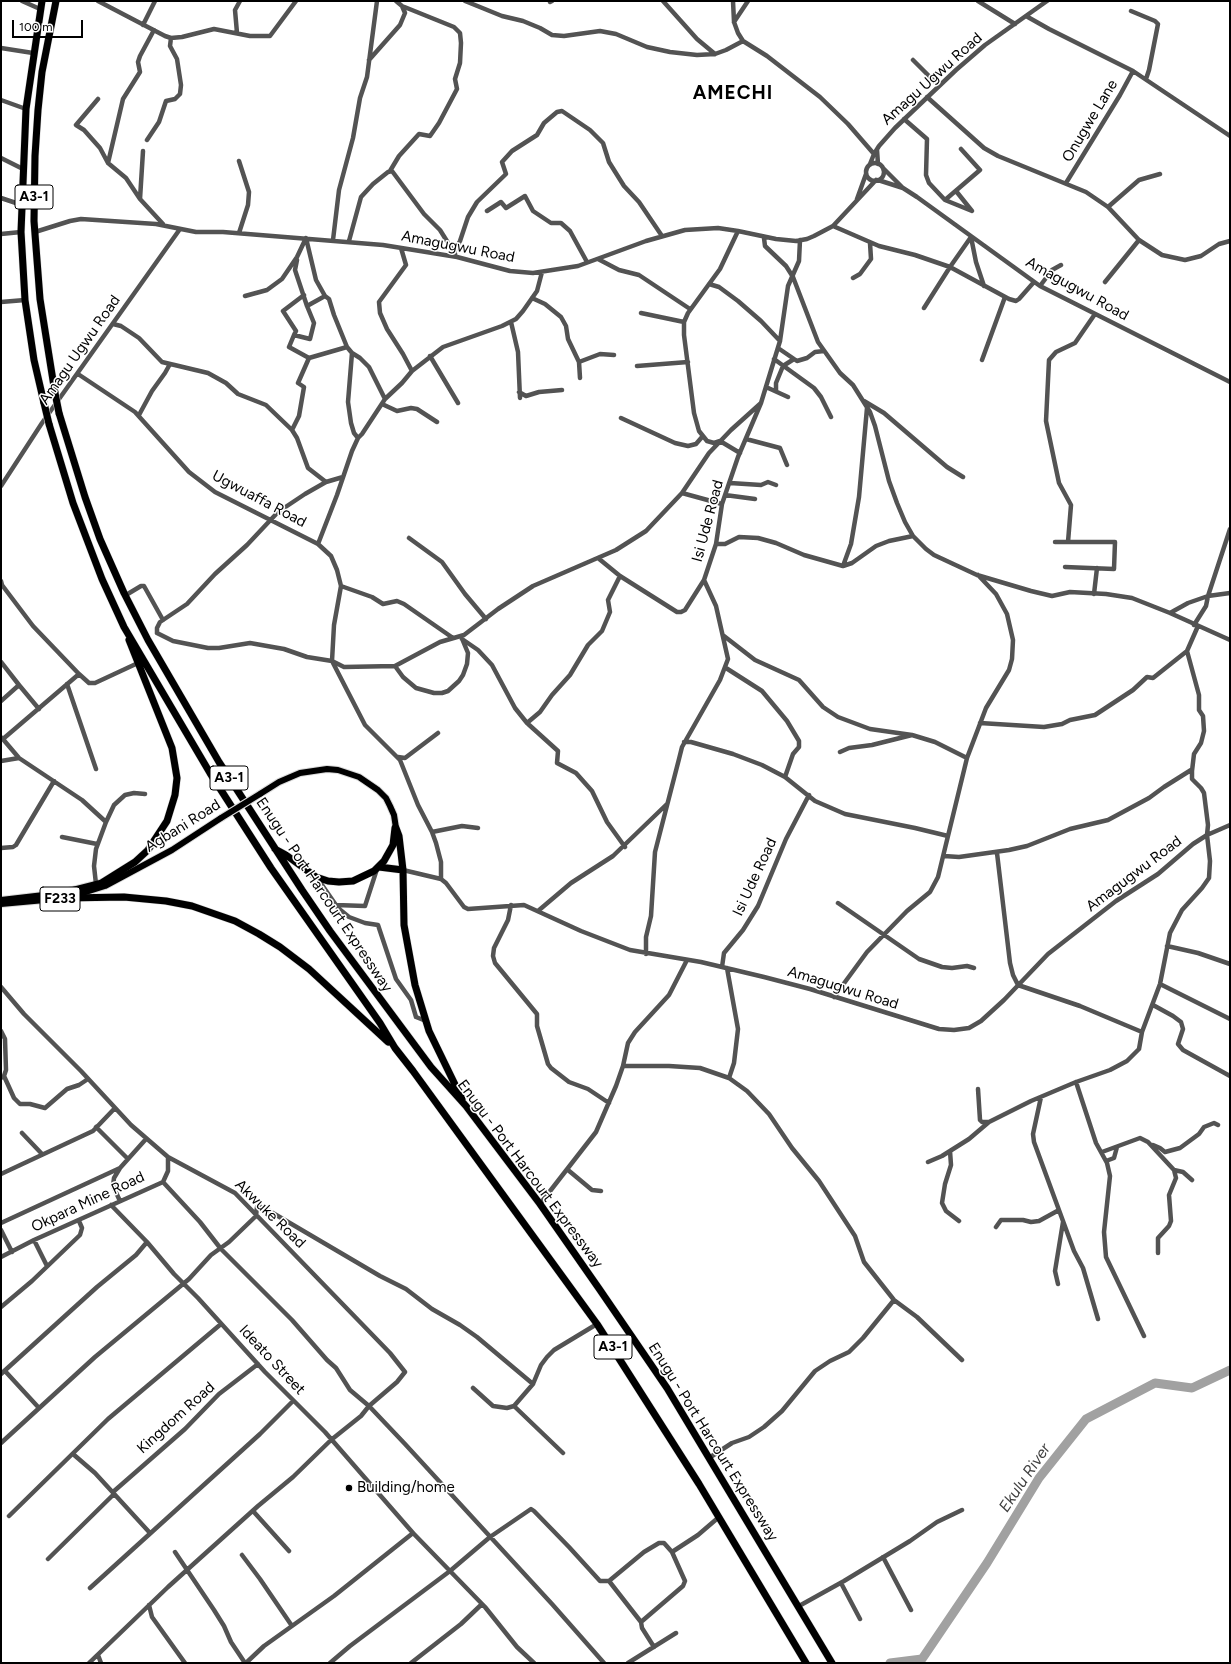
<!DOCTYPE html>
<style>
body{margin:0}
#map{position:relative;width:1231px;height:1664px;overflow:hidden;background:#fff;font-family:Figtree,sans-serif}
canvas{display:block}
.frame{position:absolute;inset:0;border:2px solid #000;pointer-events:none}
.scale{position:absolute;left:12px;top:20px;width:71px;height:18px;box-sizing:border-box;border:2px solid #000;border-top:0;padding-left:5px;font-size:12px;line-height:14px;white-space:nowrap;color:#000;-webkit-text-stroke:3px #fff;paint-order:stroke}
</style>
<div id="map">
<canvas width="1231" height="1664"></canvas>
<div class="frame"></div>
<div class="scale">100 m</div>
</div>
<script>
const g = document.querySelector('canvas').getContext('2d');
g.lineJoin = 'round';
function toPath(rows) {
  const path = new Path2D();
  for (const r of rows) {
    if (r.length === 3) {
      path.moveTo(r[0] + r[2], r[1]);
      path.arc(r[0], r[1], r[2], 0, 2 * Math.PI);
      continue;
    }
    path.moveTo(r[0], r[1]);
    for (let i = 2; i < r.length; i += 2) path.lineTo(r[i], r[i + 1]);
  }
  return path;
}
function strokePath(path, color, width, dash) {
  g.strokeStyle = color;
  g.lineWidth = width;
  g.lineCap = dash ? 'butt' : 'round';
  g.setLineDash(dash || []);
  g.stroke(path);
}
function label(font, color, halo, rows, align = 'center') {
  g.font = font + ' Figtree,sans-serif';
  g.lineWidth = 3;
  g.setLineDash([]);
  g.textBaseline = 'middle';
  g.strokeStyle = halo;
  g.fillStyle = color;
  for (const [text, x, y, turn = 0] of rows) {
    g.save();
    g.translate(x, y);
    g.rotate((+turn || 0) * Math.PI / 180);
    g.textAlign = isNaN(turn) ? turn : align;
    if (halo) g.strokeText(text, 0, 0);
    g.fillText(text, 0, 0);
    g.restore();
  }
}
const river = toPath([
 [890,1663,922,1659,987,1563,1039,1478,1086,1419,1155,1383,1192,1388,1230,1370]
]);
const minor = toPath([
 [22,1,40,9],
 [98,1,165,36,171,38,182,37,214,29,250,36,270,36,296,1],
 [465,1,502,16,523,21,540,28,552,35,564,36,600,31,616,34,647,47,670,52,697,55,715,54,726,50,743,41],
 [663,1,697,39,715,54],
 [733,1,734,22,738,33,743,41,767,56,820,97,848,124,874,154],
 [978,1,1015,24],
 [550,2,552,1],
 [1131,11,1155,21,1158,24,1149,70,1146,79],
 [1026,16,1049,29,1133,71,1230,136],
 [734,22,748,1],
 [143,25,155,1],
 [237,33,235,10,240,1],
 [1,48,33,53],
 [369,60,400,25,405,13,402,6],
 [913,60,939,86],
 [927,97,984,148,998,156,1086,192,1108,207,1139,240,1162,255,1185,260,1201,256,1219,244,1230,241],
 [98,99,76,125,84,130,100,148,108,163,126,178,140,199,163,224],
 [1,100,26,109],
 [904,119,927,139,926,175,929,183,945,200,980,170,961,149],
 [147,140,159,122,166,101,175,99,180,94,181,85,177,59,170,46,171,38],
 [877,150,878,164],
 [1,158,23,169],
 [239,161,249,192,248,205,239,233],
 [108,163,123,99,140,72,138,62,140,56,154,30],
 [875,172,9],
 [870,164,874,154,879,146,895,128,956,70,985,45,1047,1],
 [883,168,902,187],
 [390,171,399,156,419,134,430,136,439,123,457,89,455,79,460,63,461,43,460,33,454,27,402,6,396,1],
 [878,180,903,188,917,197,1040,286,1230,382],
 [1066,183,1120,95,1133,71],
 [1,198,22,205],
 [140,199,143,151],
 [857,199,866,174],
 [945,200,972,211,956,191],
 [1108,207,1139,180,1160,174],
 [487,211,501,202,506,208,525,196,533,211,551,223,561,223,570,231,587,262],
 [833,226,879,246,915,255,950,267,1009,299,1016,301,1019,299,1034,282],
 [738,231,720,269,688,313,684,322,684,335,694,413,699,431,707,441,714,443,720,441,740,453],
 [35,232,70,221,81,219,156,224,196,232,223,232,383,245,457,257,510,271,533,273,578,266,646,241,685,230,718,228,738,231,776,239,796,241,807,239,814,236,833,226,876,180],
 [1,234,21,232],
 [971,237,976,262,984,286],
 [764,238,765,246,786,266,793,277,818,342,840,373,853,385,870,412,875,426,889,481,897,503,905,522,913,536,926,549,934,555,977,575,1031,591,1052,596,1070,592,1106,594,1132,598,1170,613,1230,640],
 [333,240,339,190,353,138,360,98,367,77,377,1],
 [349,241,361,197,373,184,388,172,392,171,424,214,440,230,455,254],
 [401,248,406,265,379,302,380,313,387,329,403,354,412,371],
 [454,252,460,241,468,217,477,202,506,174,502,162,512,151,537,135,544,123,557,112,562,111,590,130,603,143,609,162,624,186,639,202,662,236],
 [598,259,619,270,639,275,690,309],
 [297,260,295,270,307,306],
 [853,278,860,274,871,259,870,243],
 [1105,282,1139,240],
 [709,284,719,287,738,301,761,321,780,341],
 [1040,286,1052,270,1061,265],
 [245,296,267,290,282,279,297,257,306,238,316,280,325,296,307,306,314,323,310,339,294,335,289,347,309,358,298,383,304,387,299,416,292,430],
 [325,296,329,299,334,315,347,347,352,353,348,402,351,423,354,433,358,438],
 [532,298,545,304,561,317,566,326,568,339,579,362,580,378],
 [1,302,25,300],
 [924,308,950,267,971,237],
 [641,313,684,322],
 [511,322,518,352,520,398],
 [113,324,121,326,139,338,162,362,208,373,226,383,238,394,266,405,292,430,297,438,308,468,326,482],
 [294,335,296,331,283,311,304,295],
 [778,348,797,361,807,358,815,352,824,351],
 [352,353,360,358,369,367,385,399],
 [430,356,458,403],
 [309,358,347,347],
 [774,359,814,388,821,397,831,417],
 [982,360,1005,297],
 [579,362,600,354,614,355],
 [637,366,688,362],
 [78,374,135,412,189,472,215,492,318,544,331,556,337,570,341,586,334,625,332,661,365,725,400,760,418,805,432,832,436,843,441,862,441,879],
 [766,387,788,397],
 [776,391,776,383,783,366,794,359],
 [519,392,526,396,539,392,562,390],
 [864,401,884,413,947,467,963,477],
 [382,404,397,411,411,408,417,409,437,422],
 [139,415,152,391,165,373,170,364],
 [621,418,675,443,688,446,696,444,702,437],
 [746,439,780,448,787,465],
 [730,483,761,485,768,482,776,485],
 [1,486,42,423,180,229],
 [682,493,722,504],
 [725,495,755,499],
 [409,538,442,562,465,594,486,619],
 [1055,542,1115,542,1114,569,1065,567],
 [1068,542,1071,505,1059,483,1046,421,1049,360,1056,352,1075,343,1095,314],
 [318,544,337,495,352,451,358,438,362,434,385,399,402,383,412,371,443,347,502,326,516,319,523,311,537,291,542,272],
 [716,544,725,544,739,537,758,538,776,543,804,555,843,566,852,563,876,546,889,541,913,536],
 [598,558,620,576,677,612,681,612,685,610,704,580,716,544,722,504,738,457,761,403,780,341,788,286,799,261,800,240],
 [843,566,851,544,859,497,867,408],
 [1,581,2,585,33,626,79,674],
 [341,586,372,597,383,604,397,601,404,604,453,638],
 [1094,594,1097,568],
 [126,595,141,586,144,586,163,620],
 [1170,613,1188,603,1208,596,1230,529],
 [1194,625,1206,606,1208,596,1230,593],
 [157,633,173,641,208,648,219,648,250,643,284,649,307,657,332,661,344,667,395,666,440,642,464,635,498,609,533,586,616,550,646,531,682,493,709,453,731,430,761,403],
 [157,633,157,628,160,622,187,604,215,574,247,545,278,512,305,494,326,482,343,477],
 [724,636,755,660,799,680,823,707,838,717,870,729,912,735],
 [462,639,478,650,492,665,515,708,527,723,540,712,552,695,570,675,588,645,602,631,610,612,608,600,620,576],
 [1,662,19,685,1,701],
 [395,666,403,677,416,688,434,693,442,693,448,691,459,681,463,675,467,664,468,653,463,641],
 [726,668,762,691,787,721,799,741,799,747,793,754,785,777],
 [67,684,96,769],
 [19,685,39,709],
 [527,723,558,751,557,763,576,773,592,791,607,822,625,847],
 [980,723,1044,727,1062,724,1070,720,1095,715,1133,690,1147,677,1153,678,1187,651],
 [2,738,19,758,82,800,106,822],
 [3,739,79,674,89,683,95,683,138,663],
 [684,742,691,742,733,754,762,765,785,777,815,801,845,814,915,828,948,836],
 [840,752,849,748,872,745,912,735,935,742,967,758],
 [398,757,405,758,438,733],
 [1,761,19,758],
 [1192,771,1194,754,1201,743,1204,731,1203,716,1199,710,1199,695,1187,651,1198,626],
 [432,832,462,826,478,828],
 [62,837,97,844],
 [1,848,13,847,16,845,54,781],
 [997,853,1010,963,1013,975,1018,985,1080,1006,1142,1032],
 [944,856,959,857,1009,850,1027,846,1070,829,1108,820,1149,798,1164,787,1191,770,1192,771,1192,779,1201,788,1204,793,1208,825,1207,835,1210,861,1209,878,1202,888,1182,910,1170,933,1160,984,1142,1032,1139,1049,1127,1061,1110,1070,1076,1082,1031,1101,989,1122,982,1122,980,1120,978,1089],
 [403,870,441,879,446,883,464,907,468,909,524,905,581,931,630,950,701,962,764,977,810,989,939,1029,954,1030,969,1028,981,1021,1004,1000,1048,954,1116,901,1158,874,1193,844,1207,835,1230,825],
 [320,882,338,908,349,917,365,923,378,925,396,979,411,1000,416,1017,426,1021],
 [96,884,94,866,96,849,106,822,114,805,125,795,134,793,145,794],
 [838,903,919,959,942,967,952,968,967,966,974,968],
 [336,905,365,906,377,869],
 [511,905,508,920,494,948,493,956,495,963,537,1014,537,1026,548,1064,551,1068,569,1082,588,1089,609,1103],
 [538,911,571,883,613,856,667,804],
 [1167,946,1198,953,1230,964],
 [646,954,646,937,651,916,655,852,679,759,682,747,720,680,728,659,716,606,704,580],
 [722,967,724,953,743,930,758,906,786,839,809,795],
 [727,968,738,1029,734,1063,729,1078],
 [1160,984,1230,1019],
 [1,987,24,1014,81,1071,131,1125,168,1157,235,1193,390,1353,405,1372,397,1382,369,1406,361,1416,331,1440,293,1477,258,1506,168,1587,89,1663],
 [834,997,867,952,907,911,930,892,938,877,967,758,986,708,1009,670,1012,659,1013,640,1007,614,996,594,978,575],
 [1153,1005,1173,1016,1181,1022,1183,1029,1178,1044,1183,1050,1230,1076],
 [1,1031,5,1039,6,1070,4,1076,1,1078],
 [623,1066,669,1066,700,1068,729,1078,747,1091,769,1114,792,1148,819,1181,855,1236,864,1262,894,1300,917,1317,962,1360],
 [4,1076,14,1098,20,1104,30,1104,45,1108,67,1089,79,1085,88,1079],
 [1076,1082,1096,1143,1107,1163,1110,1176,1104,1232,1106,1257,1144,1336],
 [1041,1097,1033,1134,1034,1142,1074,1251,1083,1268,1098,1319],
 [96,1127,128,1159],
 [22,1133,42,1154],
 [1153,1145,1160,1148,1165,1152,1180,1148,1199,1134,1204,1127,1214,1123,1218,1125],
 [950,1151,951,1165,945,1184,942,1203,946,1211,959,1221],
 [1102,1152,1140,1138,1148,1142,1174,1170,1176,1178,1169,1195,1171,1221,1169,1226,1158,1238,1158,1253],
 [1106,1161,1114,1158,1117,1147],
 [928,1162,942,1156,969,1139,989,1122],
 [568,1170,592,1190,601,1191],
 [1174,1170,1183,1172,1192,1180],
 [1,1174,93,1131,115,1108],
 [163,1182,200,1222,221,1249,292,1320,327,1360,336,1368,350,1390,369,1406,405,1444,552,1604,604,1663],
 [120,1201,113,1186,114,1178,120,1168,146,1139],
 [540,1204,596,1132,616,1086,623,1066,628,1043,635,1032,669,995,687,960],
 [111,1205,147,1242,174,1274,198,1298,265,1372,325,1432,413,1533,450,1571,350,1646,330,1663],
 [1,1223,120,1168],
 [996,1227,1001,1220,1023,1220,1031,1222,1039,1221,1059,1210],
 [1,1230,12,1252],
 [34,1240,47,1266],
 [1,1257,34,1240,163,1182,168,1171,168,1157],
 [1058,1284,1055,1271,1063,1222],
 [1,1307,32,1281,80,1235,82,1228,79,1221],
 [5,1371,39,1408],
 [1,1374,97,1287,136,1255,147,1242],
 [473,1388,493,1406,507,1408,514,1406,533,1384,541,1365,547,1357,554,1350,597,1324],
 [514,1406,563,1453],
 [1,1443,95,1357,189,1279,211,1255,229,1242,256,1216,257,1207,259,1206,266,1209,380,1276,406,1289,432,1309,460,1325,477,1337,533,1384],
 [73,1454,95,1473,150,1533],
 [709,1458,732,1443,749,1437,764,1427,782,1411,815,1371,830,1361,849,1352,863,1338,894,1300],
 [113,1492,185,1429,219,1394,258,1364],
 [253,1511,289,1551],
 [9,1516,108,1419,221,1324],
 [175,1552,214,1610,224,1626,231,1642,245,1663],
 [242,1555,260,1579,292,1626],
 [883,1557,911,1610],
 [48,1559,114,1494],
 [609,1581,641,1622],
 [841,1583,860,1619],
 [90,1588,260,1434,293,1401],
 [149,1605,152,1617,185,1663],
 [799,1606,844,1581,910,1541,937,1522,962,1510],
 [654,1647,642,1628,641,1622,683,1586,685,1581,672,1552],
 [98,1655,101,1663],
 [246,1663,264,1646,334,1596,413,1533],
 [411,1663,461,1624,482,1604],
 [534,1663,517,1647,485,1607,450,1571,490,1537,531,1509,534,1511,569,1547,600,1581,609,1581,644,1552,659,1543,664,1543,672,1552,698,1535,719,1517],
 [628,1663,676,1633]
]);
const major = toPath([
 [260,794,279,782,300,773,327,769,338,770,359,777,378,790,386,798,390,806,394,815,396,828],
 [1,900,61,893,108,881],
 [1,904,67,898,105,886,172,850,221,818]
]);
const highway = toPath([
 [42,1,26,109,21,232,25,300,34,360,44,403],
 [55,393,40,299,34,221,35,156,38,110,42,72,56,1],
 [59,413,85,497,100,539,124,593,148,640,219,762,302,890,330,931,431,1067,466,1106,540,1204,600,1290,667,1388,832,1663],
 [49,424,73,503,102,579,124,627,210,773,271,868,380,1023,395,1048,413,1071,597,1324,699,1484,806,1663],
 [396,828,399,836,403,870,404,925,415,985,429,1031,462,1099],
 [275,849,286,855,316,877,328,881,339,882,353,881,374,871,384,861,393,845,395,828],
 [379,867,403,870],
 [103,882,135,862,148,850,167,821,175,795,177,778,172,748,129,640],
 [67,898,124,897,166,901,192,906,235,921,259,934,280,947,309,969,388,1042]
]);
const majorBridge = toPath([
 [221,818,260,794]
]);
const highwayBridge = toPath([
 [55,393,59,413],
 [44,403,49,424]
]);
const markers = [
 [349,1488,4,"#000"]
];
const shields = [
 [34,197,38],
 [229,778,38],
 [60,899,40],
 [613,1347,38]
];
const shieldNames = [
 ["A3-1",34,197],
 ["A3-1",229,778],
 ["F233",60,899],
 ["A3-1",613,1347]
];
const streetNames = [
 ["Amagu Ugwu Road",932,79,-42],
 ["Onugwe Lane",1090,121,-59],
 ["Amagugwu Road",458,247,11],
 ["Amagugwu Road",1077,289,29],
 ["Amagu Ugwu Road",80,350,-55],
 ["Ugwuaffa Road",259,499,28],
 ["Isi Ude Road",708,521,-75],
 ["Agbani Road",183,826,-32],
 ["Amagugwu Road",1134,874,-37],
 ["Isi Ude Road",755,877,-65],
 ["Enugu - Port Harcourt Expressway",324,895,56],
 ["Amagugwu Road",843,988,17],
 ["Enugu - Port Harcourt Expressway",530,1174,53],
 ["Okpara Mine Road",88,1202,-25],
 ["Akwuke Road",270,1214,44],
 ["Ideato Street",272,1360,47],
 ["Kingdom Road",176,1418,-42],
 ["Enugu - Port Harcourt Expressway",713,1442,58]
];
const poiNames = [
 ["Building/home",357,1488]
];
const waterNames = [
 ["Ekulu River",1025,1478,-56]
];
const districtNames = [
 ["AMECHI",733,93]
];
strokePath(river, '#a1a1a1', 9);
strokePath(major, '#dbdbdb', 8);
strokePath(highway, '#dbdbdb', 8);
strokePath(minor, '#535353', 4.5);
strokePath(major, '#000', 6);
strokePath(highway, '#000', 7);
strokePath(majorBridge, '#dbdbdb', 8, []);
strokePath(highwayBridge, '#dbdbdb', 8, []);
strokePath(majorBridge, '#000', 6);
strokePath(highwayBridge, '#000', 7);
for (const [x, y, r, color] of markers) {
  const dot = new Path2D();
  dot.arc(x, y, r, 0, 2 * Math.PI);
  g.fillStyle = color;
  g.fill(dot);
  strokePath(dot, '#fff', 1.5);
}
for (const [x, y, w] of shields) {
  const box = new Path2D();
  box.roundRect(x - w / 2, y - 12, w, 24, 3);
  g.fillStyle = '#fff';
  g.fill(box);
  strokePath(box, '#000', 1);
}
label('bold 14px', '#000', null, shieldNames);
label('15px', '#000', '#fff', streetNames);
label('15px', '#000', '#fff', poiNames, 'left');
label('italic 16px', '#424242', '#fff', waterNames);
g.letterSpacing = '1px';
label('bold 19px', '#000', '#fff', districtNames);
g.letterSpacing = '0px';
</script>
